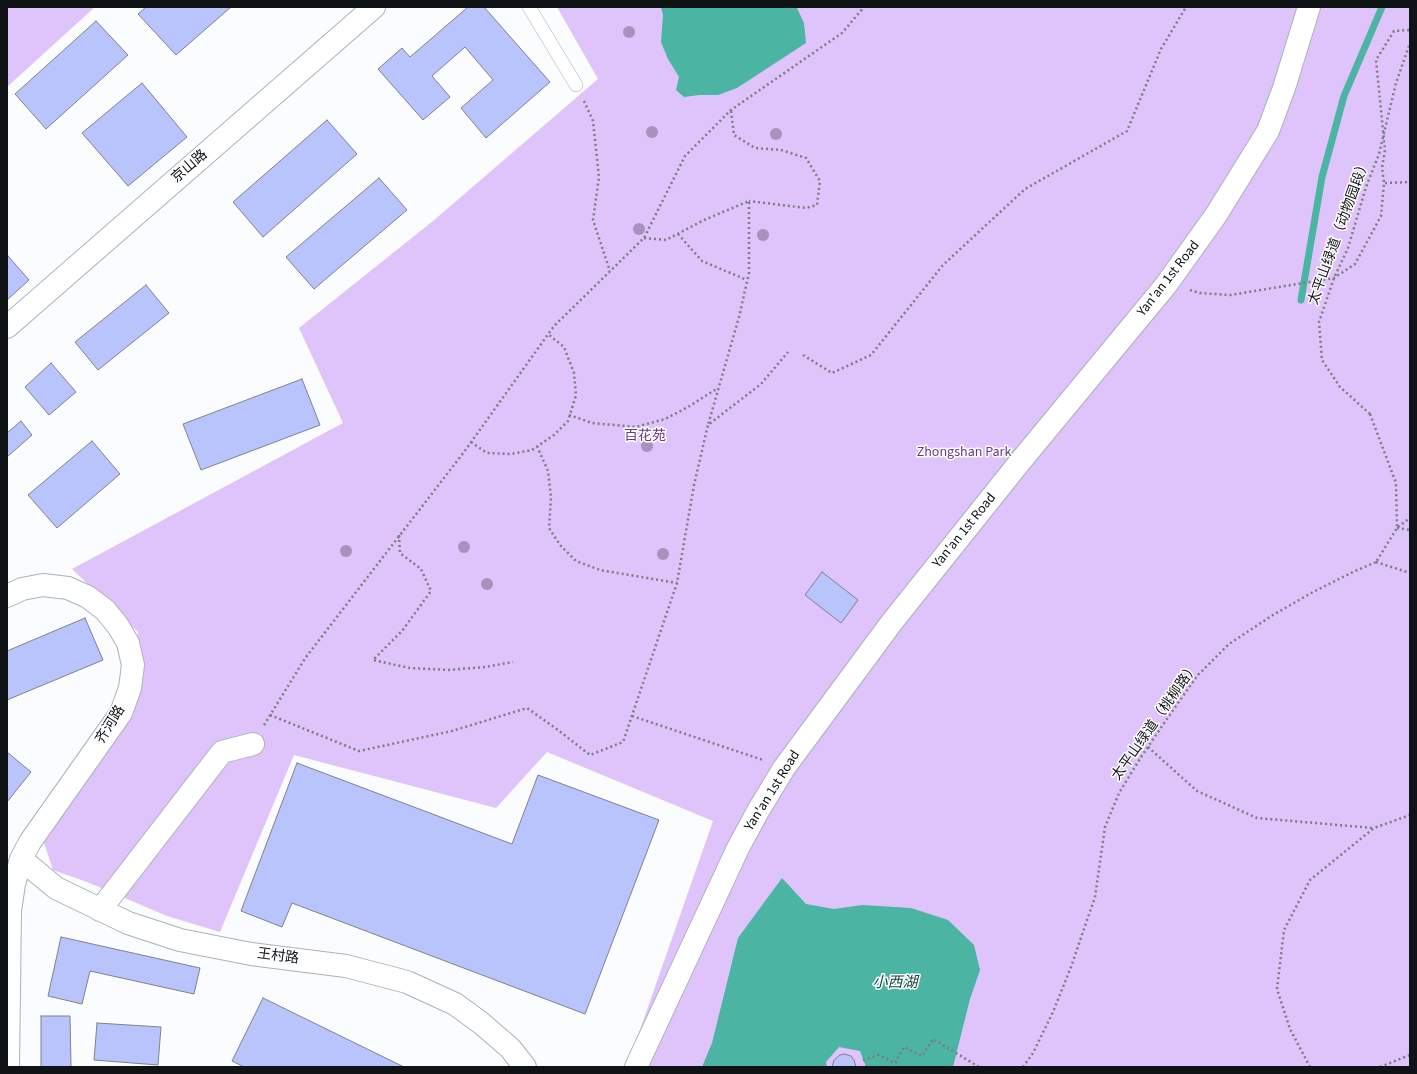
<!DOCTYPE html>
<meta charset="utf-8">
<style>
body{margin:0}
#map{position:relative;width:1417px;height:1074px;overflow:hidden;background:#fafcfe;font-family:"Source Sans 3",sans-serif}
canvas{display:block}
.frame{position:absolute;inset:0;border:8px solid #0f1316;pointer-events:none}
</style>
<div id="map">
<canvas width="1417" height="1074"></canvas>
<div class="frame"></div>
</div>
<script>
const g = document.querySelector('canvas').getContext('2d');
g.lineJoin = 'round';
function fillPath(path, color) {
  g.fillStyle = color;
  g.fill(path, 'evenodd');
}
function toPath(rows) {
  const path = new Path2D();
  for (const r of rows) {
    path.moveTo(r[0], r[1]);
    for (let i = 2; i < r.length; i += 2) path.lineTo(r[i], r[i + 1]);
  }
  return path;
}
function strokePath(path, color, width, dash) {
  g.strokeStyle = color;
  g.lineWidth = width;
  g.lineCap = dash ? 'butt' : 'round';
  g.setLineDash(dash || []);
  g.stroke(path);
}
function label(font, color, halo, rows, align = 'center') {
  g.font = font + ' "Source Sans 3","Noto Sans SC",sans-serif';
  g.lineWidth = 3;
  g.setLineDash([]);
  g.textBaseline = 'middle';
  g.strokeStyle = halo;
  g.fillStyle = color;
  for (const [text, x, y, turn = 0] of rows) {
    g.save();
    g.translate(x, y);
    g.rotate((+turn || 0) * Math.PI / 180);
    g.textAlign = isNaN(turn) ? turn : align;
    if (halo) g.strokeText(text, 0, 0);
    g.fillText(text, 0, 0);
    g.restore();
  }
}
const green = toPath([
 [7,7,95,7,7,87],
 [557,7,1410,7,1410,1067,627,1067,713,821,547,752,496,808,294,755,220,932,167,916,87,882,53,870,40,831,121,727,138,632,72,569,343,423,299,328,433,221,598,79]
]);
const water = toPath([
 [661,7,795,7,797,8,804,23,806,43,737,88,718,95,699,95,684,97,676,90,679,77,668,59,661,42,663,15],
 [782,878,806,904,834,909,862,905,911,908,948,920,974,945,980,970,970,999,953,1067,866,1067,860,1051,839,1047,826,1062,827,1067,702,1067,712,1043,738,938]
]);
const stream = toPath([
 [1301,300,1322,177,1344,96,1382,7]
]);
const building = toPath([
 [146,7,231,7,176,55,138,14,146,7],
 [468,7,484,7,550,82,486,138,461,108,493,80,465,47,432,76,450,97,423,120,378,69,402,48,410,57,468,7],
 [96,21,128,55,46,129,15,94,96,21],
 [142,83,187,137,128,186,82,133,142,83],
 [327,120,357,154,263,237,233,202,327,120],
 [379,178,407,210,314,289,286,257,379,178],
 [8,256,29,280,7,300,7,257,8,256],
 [146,285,169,313,98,370,75,342,146,285],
 [51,363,76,392,49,415,25,387,51,363],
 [302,379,320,425,201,470,183,424,302,379],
 [21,421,32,435,7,457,7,433,21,421],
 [92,441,120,474,57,528,28,495,92,441],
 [822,572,858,600,841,623,805,595,822,572],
 [85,618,103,660,7,700,7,651,85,618],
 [7,752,31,772,7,802,7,752],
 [297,763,512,844,538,775,659,820,585,1014,292,903,282,927,241,911,297,763],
 [61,937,200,968,194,994,90,971,82,1004,48,996,61,937],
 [263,998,404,1067,244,1067,232,1061,263,998],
 [41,1016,70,1016,71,1067,41,1067,41,1016],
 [97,1023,161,1027,158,1065,94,1060,97,1023],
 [844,1054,851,1056,854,1060,856,1067,832,1067,834,1060,840,1055,844,1054]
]);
const path = toPath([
 [584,101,593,121,599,177,593,220,610,271],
 [731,111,734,135,755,148,781,150,806,158,820,181,817,205,806,208,749,201],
 [1385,183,1410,182],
 [678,234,702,261,747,280],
 [644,238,666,240,704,220,749,201,749,273,739,317,708,425],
 [1190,290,1200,293,1230,295,1334,278,1355,264,1381,216,1384,183,1382,168,1385,150,1376,60,1394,31,1410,30],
 [803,355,832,373,871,355,943,265,1025,189,1127,131,1161,49,1186,7],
 [1370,414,1396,483,1397,528,1376,562],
 [569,415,592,423,636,427,665,419,688,407,718,388],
 [471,442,487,453,511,454,532,450,554,435,568,421,576,395,574,373,564,347,548,334],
 [537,446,548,471,551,497,549,528,560,545,576,561,600,570,677,583],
 [1398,527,1410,518],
 [1397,528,1410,530],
 [399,535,400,553,421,569,431,591,402,631,373,660,410,668,448,670,485,667,513,662],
 [1376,562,1410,573],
 [270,715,359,751,452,731,527,708,558,730,590,755,623,742,677,583,694,485,708,425,761,384,788,352],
 [632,716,763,760],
 [264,725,306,657,464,452,554,326,644,238,685,156,731,110,842,33,864,7],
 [1148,747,1197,791,1257,818,1373,828],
 [863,1060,879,1055,895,1063,904,1047,922,1056,933,1039,979,1067],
 [1023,1067,1033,1053,1053,1012,1071,967,1095,897,1105,827,1119,793,1141,757,1169,716,1197,676,1229,644,1273,615,1313,592,1355,571,1376,562],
 [1310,1067,1290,1029,1277,989,1284,930,1310,880,1374,828,1410,815],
 [1380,1067,1410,1055]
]);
const service = toPath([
 [529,7,576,85]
]);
const minor = toPath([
 [7,327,374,7],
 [7,596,22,589,43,585,68,588,88,597,105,610,118,626,128,643,133,665,130,688,121,713,30,842,21,859,14,884,10,911,8,1067],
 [21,859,56,888,128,923,180,940,251,954,346,966,407,982,455,1004,481,1023,510,1048,525,1067],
 [100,910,222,752,253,744]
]);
const secondary = toPath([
 [636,1067,738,848,758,811,784,768,892,622,1019,463,1166,285,1216,215,1268,131,1284,88,1309,7]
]);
const pathBridge = toPath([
 [1370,414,1340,387,1322,360,1319,322,1334,278,1348,248,1366,187,1379,154,1396,83,1410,43]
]);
const trees = [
 [629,32],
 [652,132],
 [776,134],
 [639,229],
 [763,235],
 [647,446],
 [464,547],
 [346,551],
 [663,554],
 [487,584]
];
const streetNames = [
 ["京山路",190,167,-41],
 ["太平山绿道（动物园段）",1340,232,-70],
 ["Yan'an 1st Road",1169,279,-52],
 ["Yan'an 1st Road",965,531,-51],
 ["太平山绿道（桃柳路）",1156,722,-55],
 ["齐河路",111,725,-58],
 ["Yan'an 1st Road",773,791,-58],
 ["王村路",278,957,7]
];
const parkNames = [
 ["百花苑",645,437],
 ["Zhongshan Park",964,453]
];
const waterNames = [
 ["小西湖",895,984]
];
fillPath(green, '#dfc3fb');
fillPath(water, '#4cb4a2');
strokePath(stream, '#4cb4a2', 7);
fillPath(building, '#b9c4fc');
strokePath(building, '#7f818d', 1);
strokePath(service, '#a8b3bc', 14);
strokePath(minor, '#a8b3bc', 24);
strokePath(secondary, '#a8b3bc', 24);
strokePath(path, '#7a7d7f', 2.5, [2, 3]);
strokePath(service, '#fff', 13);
strokePath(minor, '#fff', 22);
strokePath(secondary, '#fff', 22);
strokePath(pathBridge, '#7a7d7f', 2.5, [2, 3]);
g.fillStyle = '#a891bd';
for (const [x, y] of trees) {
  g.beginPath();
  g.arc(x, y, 6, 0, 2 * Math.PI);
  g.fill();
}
label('14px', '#0f1316', '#fff', streetNames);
label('14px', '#643987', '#fff', parkNames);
label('italic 15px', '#17453d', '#fff', waterNames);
</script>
